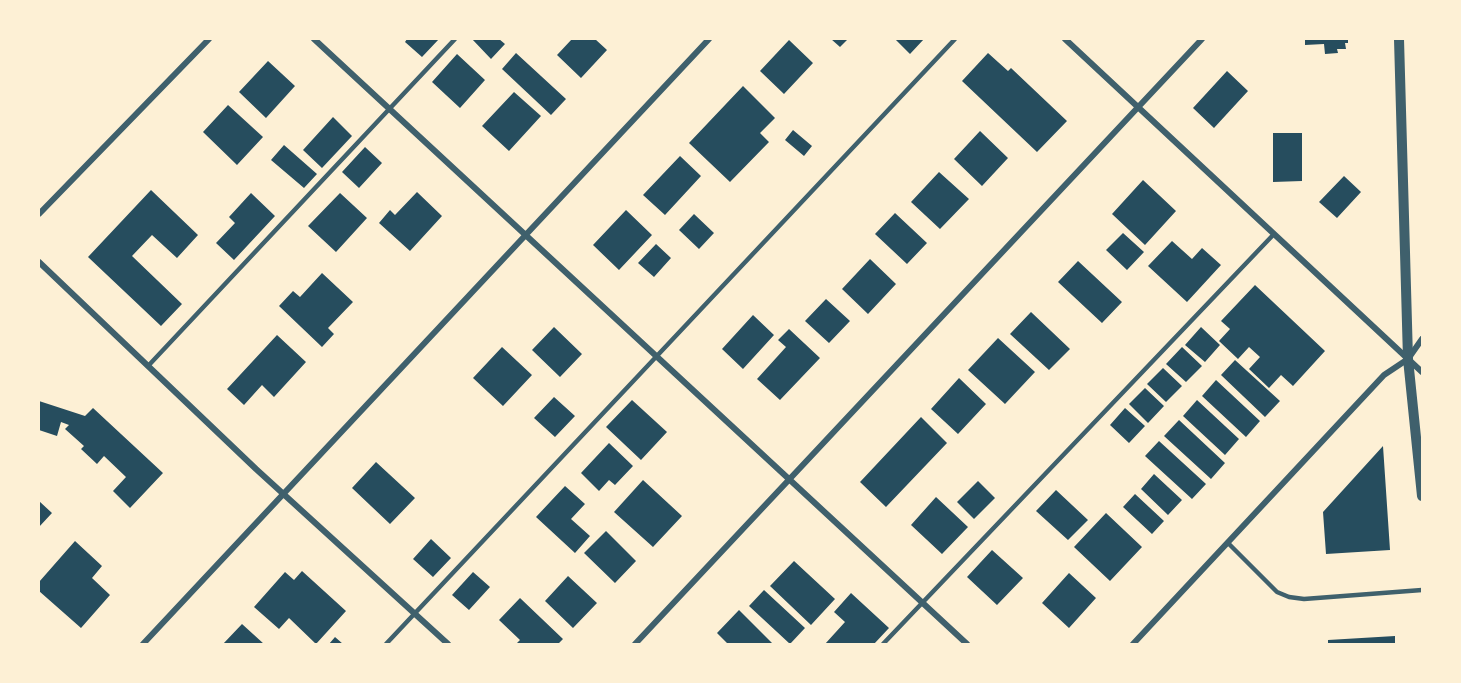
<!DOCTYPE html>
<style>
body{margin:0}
#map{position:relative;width:1461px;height:683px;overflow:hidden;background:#fdf0d5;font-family:"Archivo Narrow",sans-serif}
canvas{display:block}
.frame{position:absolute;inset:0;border:40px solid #fdf0d5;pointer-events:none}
</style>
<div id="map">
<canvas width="1461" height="683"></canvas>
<div class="frame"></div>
</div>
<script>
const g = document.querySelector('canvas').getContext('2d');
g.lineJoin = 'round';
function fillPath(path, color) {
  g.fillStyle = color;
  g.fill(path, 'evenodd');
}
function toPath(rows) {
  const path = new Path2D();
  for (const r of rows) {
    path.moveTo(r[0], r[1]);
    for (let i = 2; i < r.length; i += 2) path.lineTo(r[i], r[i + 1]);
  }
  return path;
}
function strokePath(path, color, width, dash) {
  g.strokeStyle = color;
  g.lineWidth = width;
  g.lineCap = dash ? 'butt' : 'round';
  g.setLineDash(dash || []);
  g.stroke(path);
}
const building = toPath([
 [407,39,439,39,422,57,405,42],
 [472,39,499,39,505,44,491,59],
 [572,39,595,39,607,50,581,78,557,55],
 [831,39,848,39,840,47],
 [895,39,924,39,910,54],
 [1305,39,1348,39,1348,43,1345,43,1346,49,1337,49,1338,53,1325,54,1324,44,1305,45],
 [789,40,813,63,784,94,760,71],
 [516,53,566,99,551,115,502,69],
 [988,53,1008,71,1011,68,1067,121,1037,152,962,81],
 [457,54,485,80,460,108,432,82],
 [268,61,295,86,266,118,239,92],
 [1227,71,1248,91,1214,128,1193,108],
 [743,86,775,118,760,133,769,142,730,182,689,143],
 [514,92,541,116,509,151,482,126],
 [228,105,263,137,237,165,203,132],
 [333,117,352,136,322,168,303,150],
 [793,130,812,146,804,156,785,140],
 [980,131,1008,158,982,186,954,159],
 [1273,133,1302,133,1302,181,1273,182],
 [284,145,317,174,304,188,271,160],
 [365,147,382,163,359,188,342,172],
 [680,156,701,176,665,215,643,195],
 [939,172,969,199,940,229,911,202],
 [1344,176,1361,192,1337,218,1319,202],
 [1143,180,1176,211,1145,245,1112,214],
 [151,190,198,235,177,258,152,235,132,256,182,304,161,326,88,257],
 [417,192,442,216,410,251,379,223,390,210,395,215],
 [251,193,275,216,234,260,216,243,235,223,229,217],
 [340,193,367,218,336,252,308,226],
 [626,210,652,235,619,270,593,245],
 [895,213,927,243,907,264,875,234],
 [694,214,714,233,699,249,679,230],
 [1123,233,1144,252,1127,270,1106,250],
 [1172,241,1192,259,1202,248,1221,265,1187,302,1148,266],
 [656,244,671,258,654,277,638,263],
 [870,259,896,284,868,314,842,289],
 [1078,261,1122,302,1102,323,1058,282],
 [322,273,353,302,328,328,334,334,322,347,279,306,293,291,300,297],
 [1255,285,1325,351,1293,386,1281,375,1269,388,1249,369,1260,357,1249,347,1238,359,1219,341,1230,329,1221,321],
 [826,299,850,321,829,343,805,321],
 [1031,312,1070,349,1049,370,1010,334],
 [753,315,774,335,743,369,722,349],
 [554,327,582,354,560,377,532,350],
 [1201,327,1220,345,1205,362,1185,345],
 [789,329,820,358,780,400,757,379,786,347,778,340],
 [277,335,306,362,274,397,262,385,244,405,227,389],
 [998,338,1035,372,1005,404,968,370],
 [502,347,532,375,503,406,473,378],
 [1182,347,1202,366,1186,382,1166,364],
 [1235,360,1280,401,1265,417,1221,375],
 [1163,368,1182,386,1166,402,1147,384],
 [959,378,986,404,958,434,931,409],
 [1216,380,1260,421,1246,437,1202,396],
 [1145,388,1164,406,1148,423,1129,404],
 [554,397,575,416,555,437,534,418],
 [632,400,667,432,641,460,606,427],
 [1197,400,1239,439,1225,455,1183,416],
 [39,401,85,416,93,408,163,473,130,508,113,491,126,477,104,456,97,464,81,449,84,446,65,429,69,425,61,422,57,436,39,430],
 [1125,408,1145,426,1129,443,1110,425],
 [921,417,947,443,886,507,860,482],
 [1179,420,1225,463,1211,479,1164,436],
 [1159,441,1206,484,1192,499,1145,456],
 [609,443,633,466,615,485,609,480,599,491,581,473],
 [1383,446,1390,550,1326,554,1323,512],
 [376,462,415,498,390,524,352,488],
 [1154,474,1182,500,1168,515,1141,489],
 [643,480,682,516,653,547,614,512],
 [978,481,995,498,974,519,957,502],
 [565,486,585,504,571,519,590,536,575,553,536,517],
 [1056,490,1088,520,1068,540,1036,511],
 [1135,494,1164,521,1152,534,1123,507],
 [936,497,968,527,942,554,911,525],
 [39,501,52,513,39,527],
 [1106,513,1142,547,1110,581,1074,547],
 [606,531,636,561,615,583,584,553],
 [431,539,451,558,433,577,413,559],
 [75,541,102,566,92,578,110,595,81,628,39,591,39,582],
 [992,550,1023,578,997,605,967,577],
 [794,561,835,599,811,625,770,586],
 [302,571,346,611,316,644,289,618,279,629,254,607,285,572,294,580],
 [473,572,490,587,469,610,452,595],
 [1069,573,1096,598,1069,628,1042,603],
 [568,576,597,603,573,628,545,601],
 [764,590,805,628,790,644,749,606],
 [851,593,889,628,874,644,825,644,845,622,834,612],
 [520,598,563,639,558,644,516,644,520,640,499,620],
 [739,610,772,643,771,644,728,644,717,633],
 [242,624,264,644,223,644],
 [1395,636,1395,644,1328,644,1328,640],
 [335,637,343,644,329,644]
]);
const service = toPath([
 [149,365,455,39],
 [1228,543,1277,592,1289,597,1304,599,1422,590],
 [386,644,955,39],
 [883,644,1274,234]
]);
const minor = toPath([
 [314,39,967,644],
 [1065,39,1422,372],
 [39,214,209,39],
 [39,262,256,469,448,644],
 [143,644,709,39],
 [635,644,1202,39],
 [1133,644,1384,375,1408,359,1422,339]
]);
const tertiary = toPath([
 [1399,39,1408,359,1422,496]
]);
fillPath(building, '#264d5e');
strokePath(service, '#3f606c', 4.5);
strokePath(minor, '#3f606c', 6);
strokePath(tertiary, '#3f606c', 10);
</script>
